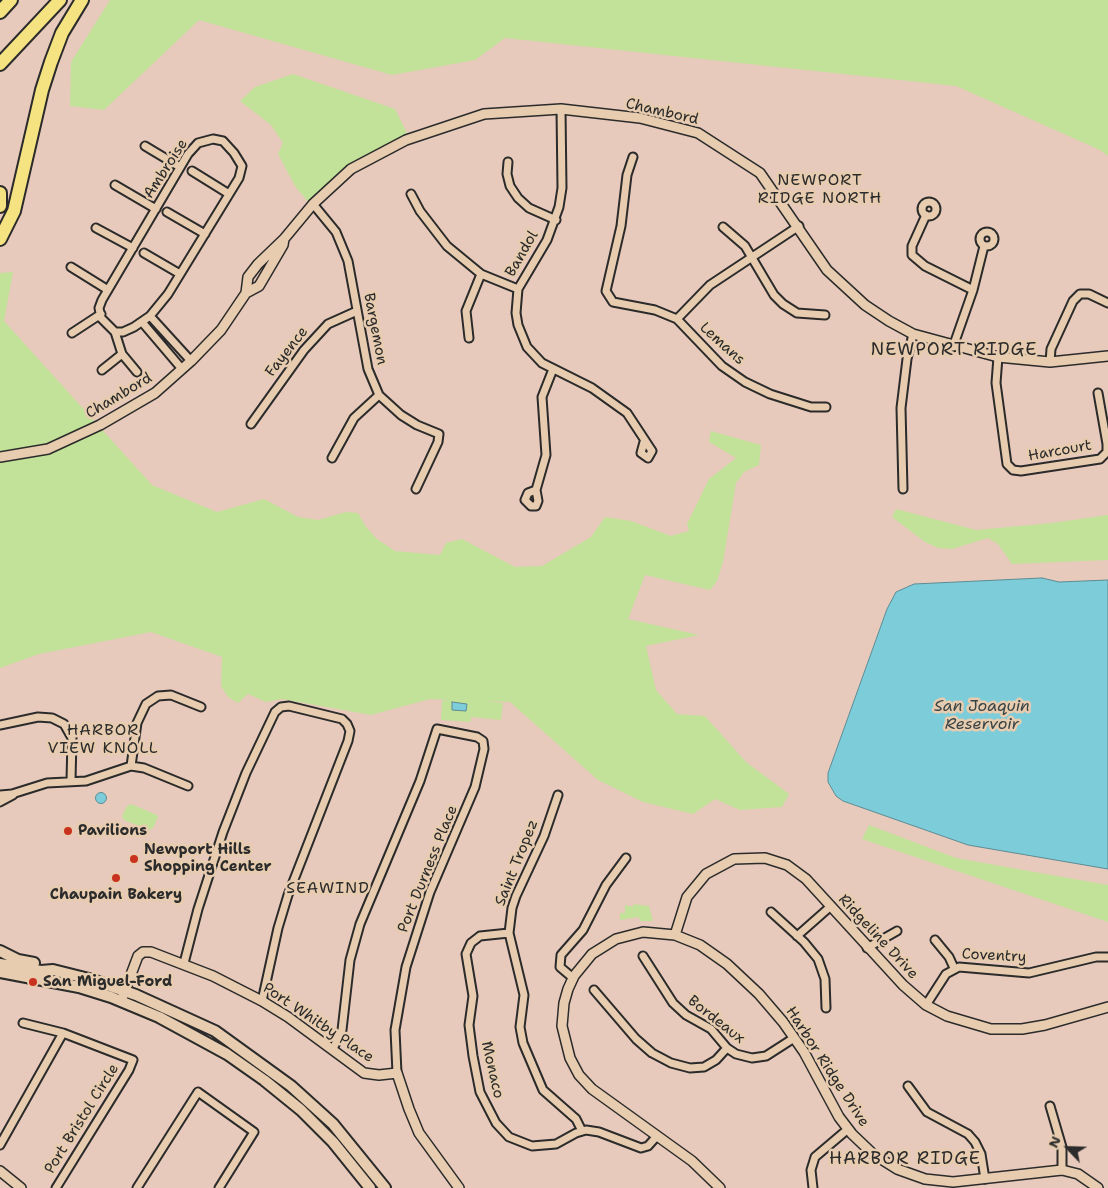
<!DOCTYPE html>
<style>
body{margin:0}
#map{position:relative;width:1108px;height:1188px;overflow:hidden;background:#e7cabb;font-family:"Shantell Sans",sans-serif}
canvas{display:block}
.north{position:absolute;left:1043px;top:1123px;width:50px;height:50px;-webkit-text-stroke:4px #e7ccaf;paint-order:stroke;rotate:294deg;font-size:14px;font-weight:700;line-height:20px;text-align:center;color:#2b2b2b}
.north::after{content:'';display:block;margin:auto;width:18px;height:22px;background:#2b2b2b;clip-path:polygon(50% 0,100% 100%,50% 72%,0 100%)}
</style>
<div id="map">
<canvas width="1108" height="1188"></canvas>
<div class="north">N</div>
</div>
<script>
const g = document.querySelector('canvas').getContext('2d');
g.lineJoin = 'round';
function fillPath(path, color) {
  g.fillStyle = color;
  g.fill(path, 'evenodd');
}
function toPath(rows) {
  const path = new Path2D();
  for (const r of rows) {
    if (r.length === 3) {
      path.moveTo(r[0] + r[2], r[1]);
      path.arc(r[0], r[1], r[2], 0, 2 * Math.PI);
      continue;
    }
    path.moveTo(r[0], r[1]);
    for (let i = 2; i < r.length; i += 2) path.lineTo(r[i], r[i + 1]);
  }
  return path;
}
function strokePath(path, color, width, dash) {
  g.strokeStyle = color;
  g.lineWidth = width;
  g.lineCap = dash ? 'butt' : 'round';
  g.setLineDash(dash || []);
  g.stroke(path);
}
function label(font, color, halo, rows, align = 'center') {
  g.font = font + ' "Shantell Sans",sans-serif';
  g.lineWidth = 5;
  g.setLineDash([]);
  g.textBaseline = 'middle';
  g.strokeStyle = halo;
  g.fillStyle = color;
  for (const [text, x, y, turn = 0] of rows) {
    g.save();
    g.translate(x, y);
    g.rotate((+turn || 0) * Math.PI / 180);
    g.textAlign = isNaN(turn) ? turn : align;
    if (halo) g.strokeText(text, 0, 0);
    g.fillText(text, 0, 0);
    g.restore();
  }
}
const green = toPath([
 [110,0,1108,0,1108,156,1100,150,956,86,505,38,475,60,392,75,199,20,104,110,70,106,71,62],
 [293,74,395,109,408,135,356,162,308,202,295,186,278,154,283,143,271,125,240,101,255,87],
 [13,272,4,321,152,485,217,512,264,499,298,517,318,520,346,512,358,513,366,527,377,539,395,551,440,555,446,543,462,539,515,567,542,566,591,537,605,517,631,521,671,536,689,531,687,524,709,479,736,458,709,442,711,431,761,445,759,465,744,472,736,483,723,562,717,581,710,590,645,575,628,619,699,635,646,646,656,690,677,714,705,716,746,762,789,794,782,807,740,810,715,799,693,814,643,802,598,780,510,702,485,701,503,703,501,720,471,717,471,722,441,720,442,701,448,700,430,699,371,715,282,699,266,702,248,694,238,703,228,697,221,686,222,657,151,632,39,654,0,668,0,273],
 [896,509,976,530,1052,523,1108,515,1108,560,1012,564,998,544,988,538,952,549,938,548,925,542,892,517],
 [131,804,157,815,158,817,153,828,149,830,124,820,122,816,127,806],
 [869,825,956,858,1108,885,1108,922,862,839],
 [633,904,649,906,653,921,640,921,639,917,620,920,620,913,625,913,625,905,633,907]
]);
const water = toPath([
 [1042,578,1059,582,1108,580,1108,869,968,845,843,801,836,796,828,782,828,773,887,609,896,592,914,584,1042,578],
 [452,702,467,704,466,711,452,710,452,702],
 [101,798,5.5]
]);
const minor = toPath([
 [561,109,562,188,559,207,547,240,518,289,516,313,518,325,527,347,542,363,592,388,627,413,652,451,648,458,641,453,644,442],
 [213,139,223,141,234,153,242,166,239,178,168,294,150,316,134,327,123,332,115,332,101,318,99,308,102,300,188,154,198,143,213,139],
 [145,146,180,167],
 [633,157,627,175,621,226,606,291,613,302,655,310,677,319,722,366,745,382,770,394,811,407,826,407],
 [508,162,507,174,510,186,518,198,529,208,556,220],
 [192,171,229,194],
 [115,185,156,209],
 [411,194,420,211,447,246,481,274,518,289],
 [929,209,7],
 [313,204,336,232,348,261,368,369,379,395,401,415,417,425,439,434,438,442,416,489],
 [167,212,205,234],
 [926,215,912,246,912,255,925,266,973,290],
 [723,227,745,246,774,295,783,304,797,313,825,315],
 [96,228,133,248],
 [987,239,7],
 [144,253,180,274],
 [71,267,108,290],
 [150,316,191,361],
 [677,319,710,285,799,226],
 [142,322,182,369],
 [72,333,101,314],
 [469,338,466,311,481,274],
 [953,347,973,290,984,246],
 [122,354,137,372],
 [998,357,996,383,1007,464,1013,470,1021,471,1100,459,1107,452,1107,444,1098,393],
 [1050,362,1051,349,1073,301,1080,294,1089,294,1108,303],
 [102,370,122,354,115,332],
 [251,424,304,350,328,324,357,311],
 [332,458,354,418,379,395],
 [903,489,901,408,907,359,913,334],
 [536,490,546,455,542,397,553,369],
 [536,490,538,501,536,506,531,506,525,500,528,493,536,490],
 [0,725,38,717,52,718,64,724,72,738,71,781],
 [131,766,137,723,146,704,158,696,171,695,201,707],
 [0,795,12,794,47,783,86,781,131,766,144,768,188,786],
 [558,795,544,836,516,896,512,908,509,933,524,995,520,1027,523,1043,543,1090,576,1119,582,1131],
 [0,802,13,795],
 [771,912,804,942,818,959,825,979,826,1008],
 [509,933,480,936,471,943,466,954,473,996,469,1025,473,1056,480,1092,496,1123,509,1137,532,1146,556,1144,576,1133,586,1130,599,1132,641,1148,648,1146,657,1136],
 [797,936,831,906],
 [935,940,949,957,954,968],
 [867,948,897,931],
 [643,956,673,1003,686,1015,711,1029,727,1048,736,1054,752,1058,766,1056,794,1038],
 [184,963,198,909,223,832,246,773,275,712,281,707,289,706,342,719,347,724,350,731,348,741,288,895,278,928,262,1001],
 [573,978,560,967,561,955,583,930,606,885,626,858],
 [594,990,636,1039,652,1053,671,1063,690,1068,704,1067,716,1060,727,1048],
 [926,1005,946,974,959,967,1029,973,1096,957,1108,957],
 [23,1023,63,1033,133,1060,129,1070,56,1188],
 [333,1049,342,1030,350,960,360,924,420,781,437,729,477,737,483,741,484,749,475,787,430,892,406,967,395,1030,397,1073],
 [908,1086,927,1112,968,1134,975,1142,981,1154,985,1179],
 [1050,1106,1062,1147,1062,1170],
 [0,1145,63,1033],
 [137,1188,198,1092,254,1132,219,1188],
 [813,1188,811,1170,815,1157,848,1129]
]);
const tertiary = toPath([
 [246,293,259,286,283,245,284,239],
 [0,457,48,449,100,425,155,393,191,361,221,330,246,293,248,277,258,264,284,239,313,204,351,169,406,140,484,114,561,109,640,118,698,133,760,173,827,270,865,305,889,321,913,334,998,357,1050,362,1108,356],
 [675,935,687,897,706,874,734,859,765,858,787,865,806,879,903,985,926,1005,947,1016,991,1029,1022,1029,1045,1025,1108,1007],
 [121,1001,138,956,143,952,151,952,213,976,262,1001,288,1017,364,1073,379,1075,397,1073,409,1109,419,1133,459,1188],
 [0,1171,21,1188],
 [720,1188,692,1161,592,1089,579,1075,570,1058,562,1026,564,1003,568,989,574,976,592,954,616,939,643,932,675,935,700,945,727,964,759,994,783,1022,804,1052,839,1117,852,1134,873,1154,897,1169,925,1179,953,1182,1062,1170,1078,1174,1098,1188]
]);
const secondary = toPath([
 [0,951,18,960,34,963],
 [0,964,41,971,53,970,93,980,136,995,215,1031,291,1086,333,1124,385,1188],
 [0,972,79,987,111,997,159,1017,227,1054,264,1080,301,1110,333,1142,370,1188]
]);
const motorway = toPath([
 [0,12,11,0],
 [0,64,60,0],
 [0,193,0,206],
 [0,239,14,211,42,90,51,62,62,33,82,0]
]);
const markers = [
 [68,831,5,"#c8321e"],
 [134,859,5,"#c8321e"],
 [116,878,5,"#c8321e"],
 [33,982,5,"#c8321e"]
];
const streetNames = [
 ["Chambord",662,112,13],
 ["Ambroise",166,169,-57],
 ["Bandol",522,254,-60],
 ["Bargemon",375,329,79],
 ["Lemans",722,344,42],
 ["Fayence",287,352,-52],
 ["Chambord",119,396,-31],
 ["Harcourt",1060,451,-10],
 ["Saint Tropez",517,863,-68],
 ["Port Durness Place",428,869,-68],
 ["Ridgeline Drive",878,937,47],
 ["Coventry",994,956,3],
 ["Bordeaux",716,1020,38],
 ["Port Whitby Place",318,1023,34],
 ["Harbor Ridge Drive",827,1067,57],
 ["Monaco",492,1070,77],
 ["Port Bristol Circle",82,1119,-58]
];
const poiNames = [
 ["Pavilions",78,831],
 ["Newport Hills",144,850],
 ["Shopping Center",144,867],
 ["Chaupain Bakery",116,895,"center"],
 ["San Miguel-Ford",43,982]
];
const neighbourhoodNames = [
 ["NEWPORT",820,181],
 ["RIDGE NORTH",820,199],
 ["HARBOR",103,731],
 ["VIEW KNOLL",103,749],
 ["SEAWIND",328,889]
];
const waterNames = [
 ["San Joaquin",982,707],
 ["Reservoir",982,725]
];
const quarterNames = [
 ["NEWPORT RIDGE",954,350],
 ["HARBOR RIDGE",905,1159]
];
fillPath(green, '#c2e199');
fillPath(water, '#7dccda');
strokePath(water, '#5c8c94', 1);
strokePath(minor, '#2b2b2b', 11);
strokePath(tertiary, '#2b2b2b', 12);
strokePath(secondary, '#2b2b2b', 14);
strokePath(motorway, '#2b2b2b', 16);
strokePath(minor, '#e7ccaf', 7);
strokePath(tertiary, '#e7ccaf', 9);
strokePath(secondary, '#e7ccaf', 10);
strokePath(motorway, '#f5e382', 12);
for (const [x, y, r, color] of markers) {
  const dot = new Path2D();
  dot.arc(x, y, r, 0, 2 * Math.PI);
  g.fillStyle = color;
  g.fill(dot);
  strokePath(dot, '#e7ccaf', 2);
}
label('15px', '#2b2b2b', '#e7ccaf', streetNames);
label('bold 15px', '#2b2b2b', '#e7ccaf', poiNames, 'left');
g.letterSpacing = '1px';
label('16px', '#2b2b2b', '#e7ccaf', neighbourhoodNames);
g.letterSpacing = '0px';
label('italic 16px', '#374345', '#e7ccaf', waterNames);
g.letterSpacing = '1px';
label('18px', '#2b2b2b', '#e7ccaf', quarterNames);
g.letterSpacing = '0px';
</script>
